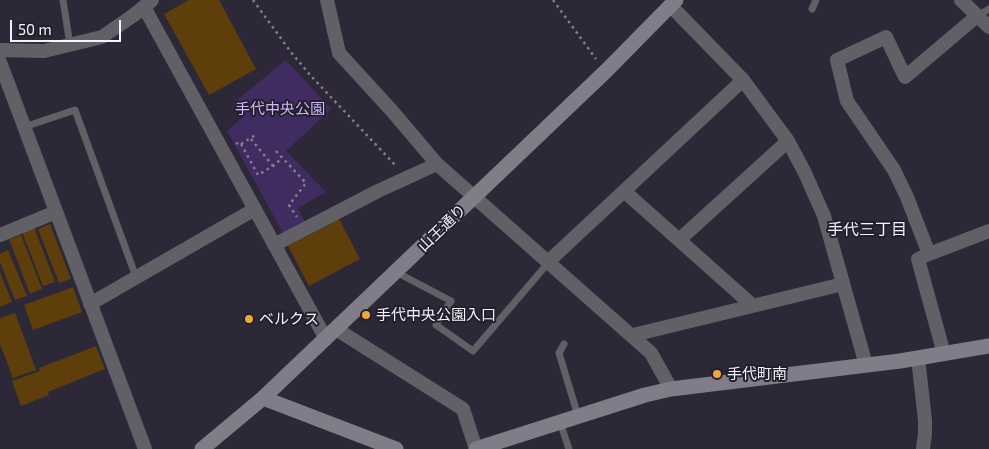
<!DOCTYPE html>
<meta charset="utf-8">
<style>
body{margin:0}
#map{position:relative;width:989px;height:449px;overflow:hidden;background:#2d2837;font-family:"Exo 2",sans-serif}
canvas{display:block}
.scale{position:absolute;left:10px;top:20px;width:111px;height:22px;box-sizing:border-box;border:2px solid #f6f3fd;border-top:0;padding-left:6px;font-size:15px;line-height:18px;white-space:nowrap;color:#f6f3fd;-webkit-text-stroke:4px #231f2d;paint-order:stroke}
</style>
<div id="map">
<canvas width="989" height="449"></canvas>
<div class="scale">50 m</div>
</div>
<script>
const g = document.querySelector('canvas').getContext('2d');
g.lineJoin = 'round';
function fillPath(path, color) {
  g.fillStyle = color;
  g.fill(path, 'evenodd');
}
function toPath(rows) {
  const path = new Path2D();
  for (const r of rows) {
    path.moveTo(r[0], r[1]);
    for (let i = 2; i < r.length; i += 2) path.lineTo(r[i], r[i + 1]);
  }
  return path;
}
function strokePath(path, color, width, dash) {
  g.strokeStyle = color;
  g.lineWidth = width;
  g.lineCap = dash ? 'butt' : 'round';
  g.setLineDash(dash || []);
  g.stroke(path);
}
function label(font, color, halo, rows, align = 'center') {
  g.font = font + ' "Exo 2","Noto Sans JP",sans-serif';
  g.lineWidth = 4;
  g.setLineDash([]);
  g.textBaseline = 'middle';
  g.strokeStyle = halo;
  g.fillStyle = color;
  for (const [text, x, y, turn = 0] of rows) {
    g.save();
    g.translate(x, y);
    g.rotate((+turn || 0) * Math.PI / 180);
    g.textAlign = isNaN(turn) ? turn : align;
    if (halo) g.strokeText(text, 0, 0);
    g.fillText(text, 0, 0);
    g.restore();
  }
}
const green = toPath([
 [286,60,331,109,286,151,326,192,298,208,305,222,283,233,227,131,243,117,233,103]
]);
const building = toPath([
 [189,0,219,0,256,69,209,95,164,14],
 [339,219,360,259,309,286,288,246],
 [50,224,71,279,59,283,38,229],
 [34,227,55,282,43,286,22,232],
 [21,235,42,289,30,294,9,239],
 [8,250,27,296,15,300,0,262,0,254],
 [0,272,12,302,0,307],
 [73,287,82,312,33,330,24,305],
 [15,313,36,370,13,378,0,344,0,318],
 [96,346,105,369,48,392,49,395,21,406,12,381,40,371,39,368]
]);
const path = toPath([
 [253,0,290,51,311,76,397,167],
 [553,0,596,59],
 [251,139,273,166],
 [236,144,239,142,241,144,258,175,273,166,282,158],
 [241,144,257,134],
 [276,151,306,183,289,205,297,217]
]);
const lane = toPath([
 [63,0,70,45],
 [812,9,816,0],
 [977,16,989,9],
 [24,127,75,110,136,277],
 [396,272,451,301,436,325,473,351,549,262],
 [564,344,559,353,578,416],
 [560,422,569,449]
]);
const street = toPath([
 [327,0,339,53,392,111,437,164,651,353,671,389],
 [961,0,989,27],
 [671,6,743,80,788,141,805,173,824,216,866,365],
 [144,7,326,339],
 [0,50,44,51,102,37,134,15,152,0],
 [0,62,145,449],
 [624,191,752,305],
 [0,235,56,212],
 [679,240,788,141],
 [274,245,378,191,437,164],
 [929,254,989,231],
 [549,261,743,80],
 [90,304,255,209],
 [336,329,463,409,476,449],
 [633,335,843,284],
 [944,354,918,259,929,254,907,197,894,170,847,101,837,60,886,37,905,77,977,16],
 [918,358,925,420,925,434,923,449]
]);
const secondary = toPath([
 [263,398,396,449],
 [202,449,263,398,606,71,676,0],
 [476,449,645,395,671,389,900,361,989,346]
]);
const markers = [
 [366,315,5,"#efa73d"],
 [249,319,5,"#efa73d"],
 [717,374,5,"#efa73d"]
];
const parkNames = [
 ["手代中央公園",280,109]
];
const streetNames = [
 ["山王通り",442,228,-44]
];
const poiNames = [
 ["手代中央公園入口",376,315],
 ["ベルクス",259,319],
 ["手代町南",727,374]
];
const neighbourhoodNames = [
 ["手代三丁目",867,230]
];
fillPath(green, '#402c60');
fillPath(building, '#5e3e0a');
strokePath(path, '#837f8c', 2.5, [2.5, 4]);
strokePath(lane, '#626067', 7);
strokePath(street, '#626067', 14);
strokePath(secondary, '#807d89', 15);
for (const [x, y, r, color] of markers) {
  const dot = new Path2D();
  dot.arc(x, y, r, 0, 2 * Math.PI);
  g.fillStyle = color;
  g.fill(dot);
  strokePath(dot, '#231f2d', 2);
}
label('15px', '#cdb7fb', '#231f2d', parkNames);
label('15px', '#f6f3fd', '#231f2d', streetNames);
label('15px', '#f6f3fd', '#231f2d', poiNames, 'left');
label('16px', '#f6f3fd', '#231f2d', neighbourhoodNames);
</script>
